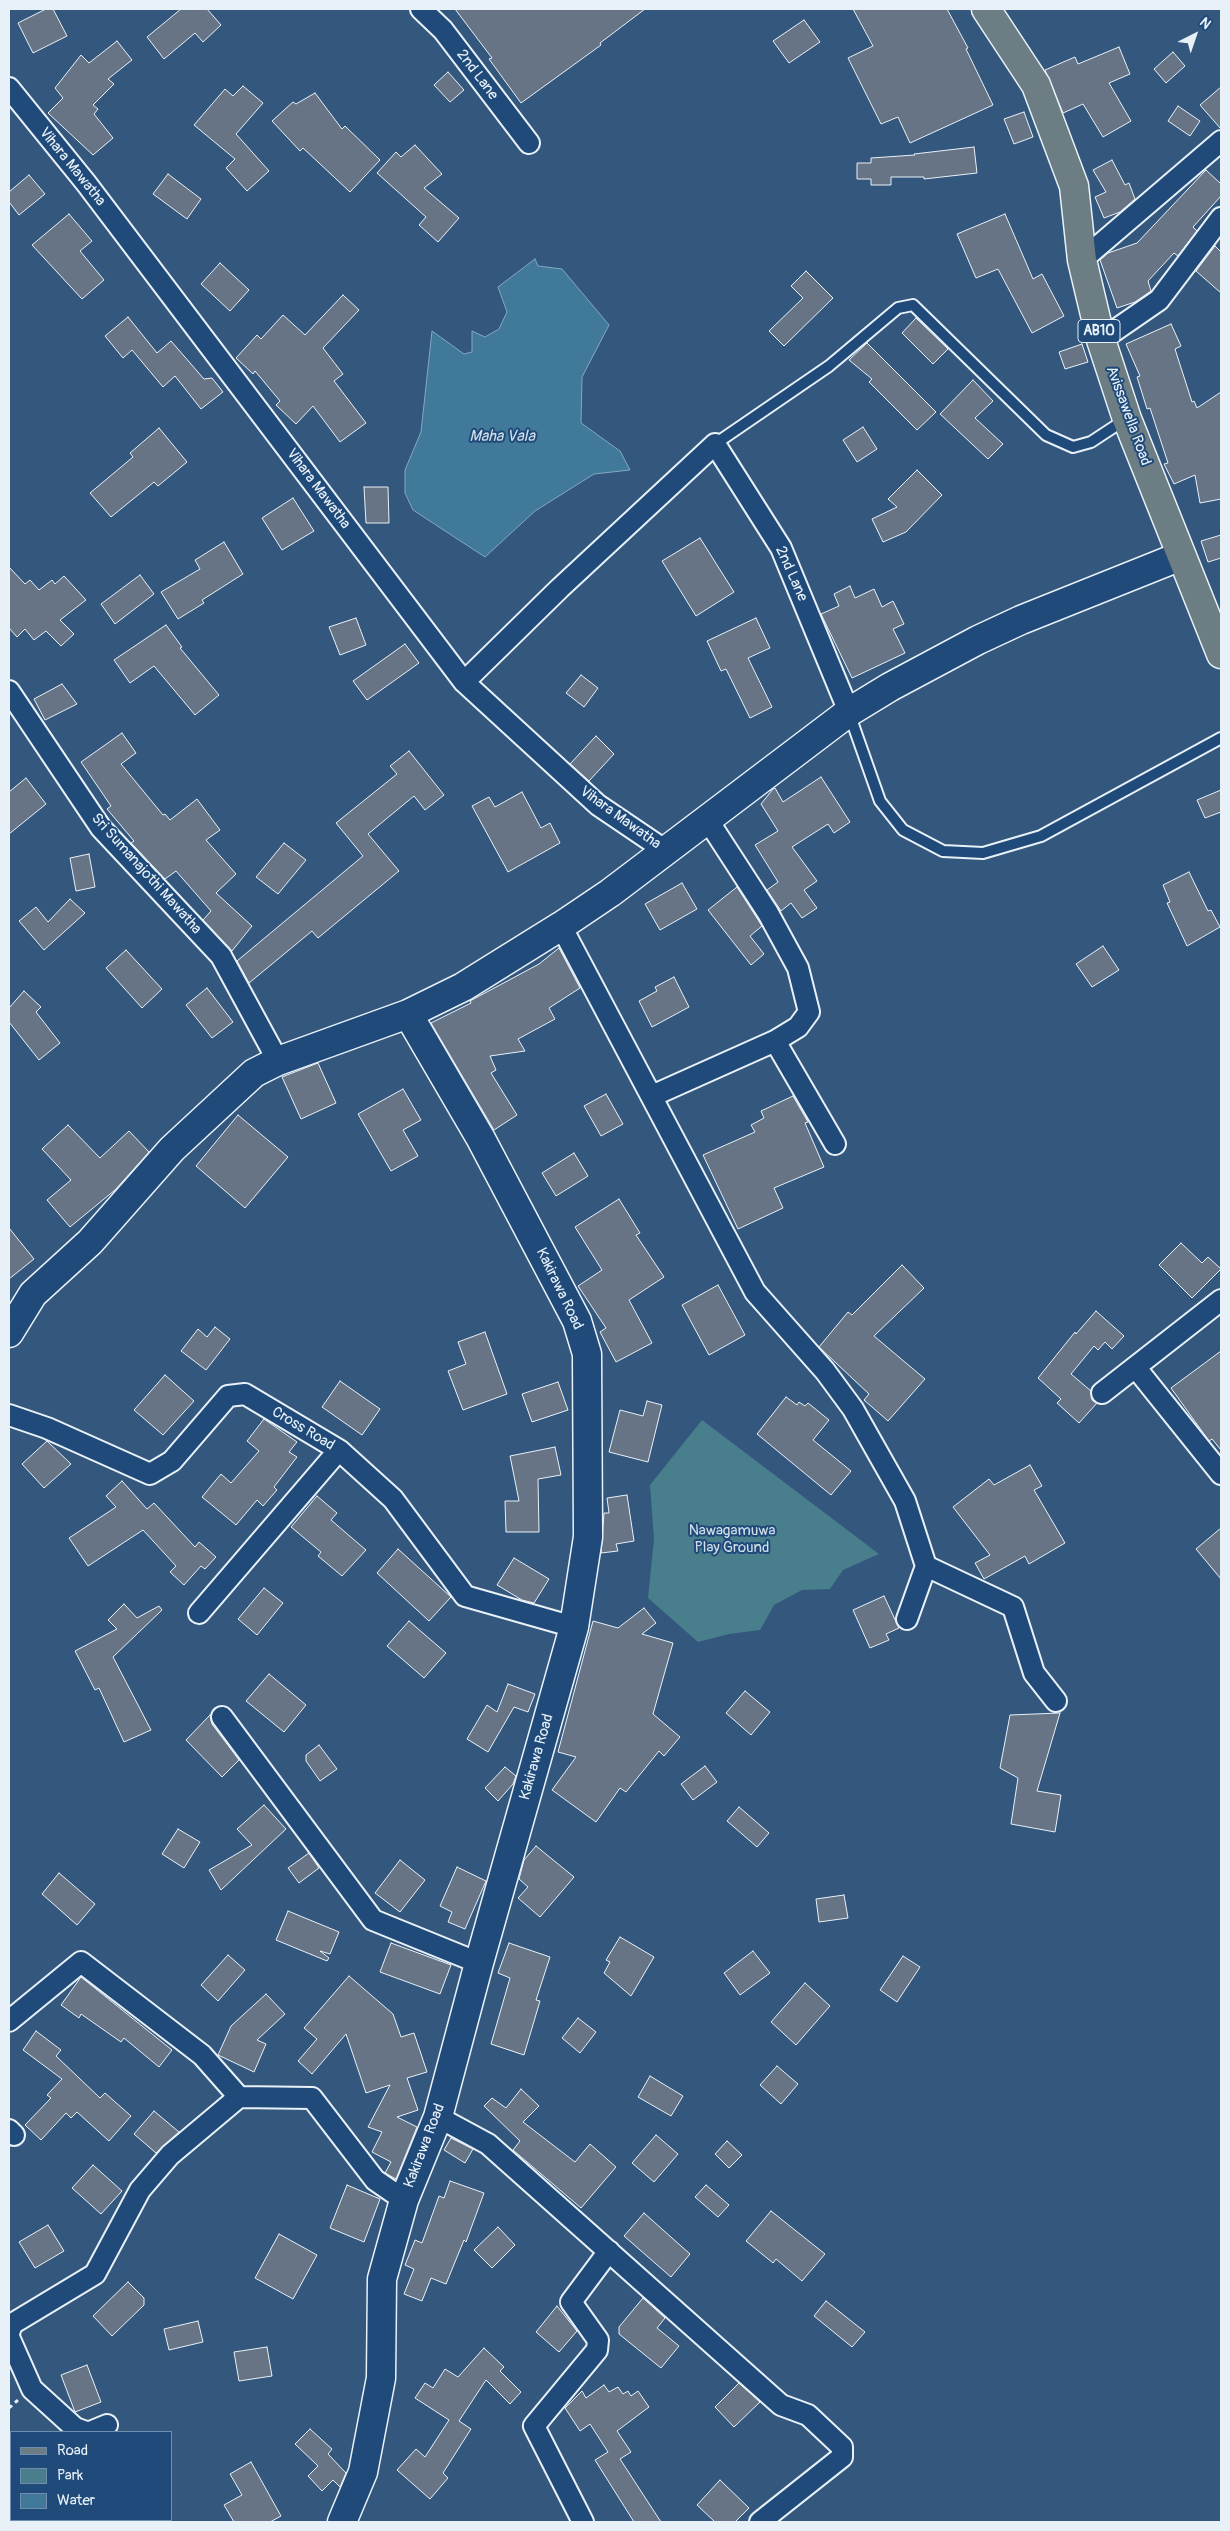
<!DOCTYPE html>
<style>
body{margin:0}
#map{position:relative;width:1230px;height:2531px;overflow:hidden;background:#34577e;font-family:Pangolin,sans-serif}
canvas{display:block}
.frame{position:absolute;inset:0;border:10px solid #e8f1f8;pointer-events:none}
.legend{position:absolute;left:10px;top:2431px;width:162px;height:90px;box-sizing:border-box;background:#1f4a7a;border:1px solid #6f8dac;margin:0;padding:6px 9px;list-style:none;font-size:15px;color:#e8f1f8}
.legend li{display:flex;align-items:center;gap:10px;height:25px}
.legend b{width:25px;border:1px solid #6f8dac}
.north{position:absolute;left:1170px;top:10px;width:50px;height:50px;-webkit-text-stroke:4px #1f4a7a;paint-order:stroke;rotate:41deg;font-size:14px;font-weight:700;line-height:20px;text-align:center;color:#e8f1f8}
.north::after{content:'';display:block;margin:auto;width:18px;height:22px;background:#e8f1f8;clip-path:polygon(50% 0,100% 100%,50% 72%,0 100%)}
</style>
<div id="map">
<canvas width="1230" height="2531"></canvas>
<div class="frame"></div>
<ul class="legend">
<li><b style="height:6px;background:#6d7d84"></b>Road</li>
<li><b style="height:14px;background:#497e8d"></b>Park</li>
<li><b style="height:14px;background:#41799b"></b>Water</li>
</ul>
<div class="north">N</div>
</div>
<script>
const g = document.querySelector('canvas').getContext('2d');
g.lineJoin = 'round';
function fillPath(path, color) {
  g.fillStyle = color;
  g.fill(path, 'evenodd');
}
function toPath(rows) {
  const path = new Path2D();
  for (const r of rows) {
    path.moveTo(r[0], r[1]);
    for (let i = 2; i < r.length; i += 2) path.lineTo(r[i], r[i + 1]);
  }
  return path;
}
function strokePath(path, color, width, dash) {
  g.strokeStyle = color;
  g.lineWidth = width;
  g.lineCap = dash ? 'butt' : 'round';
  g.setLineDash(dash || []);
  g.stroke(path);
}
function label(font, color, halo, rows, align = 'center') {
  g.font = font + ' Pangolin,sans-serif';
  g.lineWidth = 4;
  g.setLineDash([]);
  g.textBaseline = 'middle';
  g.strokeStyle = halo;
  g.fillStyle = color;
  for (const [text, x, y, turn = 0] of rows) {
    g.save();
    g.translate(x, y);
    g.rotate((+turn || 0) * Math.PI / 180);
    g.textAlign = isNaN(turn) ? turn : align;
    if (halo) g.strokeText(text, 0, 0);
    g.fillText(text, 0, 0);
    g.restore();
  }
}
const green = toPath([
 [702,1420,879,1554,843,1570,830,1589,802,1590,774,1605,760,1630,729,1634,698,1642,648,1598,654,1539,650,1485]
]);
const water = toPath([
 [535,259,538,266,562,269,609,325,582,377,581,423,620,451,630,470,594,474,535,511,485,557,413,510,405,493,405,470,421,432,432,331,464,354,472,352,472,331,485,337,499,329,507,312,498,287,535,259]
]);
const building = toPath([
 [46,9,53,9,67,36,33,53,18,23,46,9],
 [181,9,207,9,221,25,203,42,195,33,164,59,147,37,181,9],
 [455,9,645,9,600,43,601,45,521,103,489,59,492,58,455,9],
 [853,9,947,9,968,48,966,49,993,105,910,143,898,117,881,124,848,58,873,46,853,9],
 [804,20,820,42,789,63,773,41,804,20],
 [117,41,132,60,108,79,114,84,93,105,98,109,94,114,113,138,93,155,48,113,63,98,55,88,81,55,89,63,117,41],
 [1119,47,1130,74,1109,83,1131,121,1103,137,1083,104,1063,113,1045,70,1075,57,1078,64,1119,47],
 [1173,52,1185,66,1166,83,1154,69,1173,52],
 [448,72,464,90,450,102,434,85,448,72],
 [243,86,263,103,236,134,269,171,247,191,226,168,235,159,194,125,225,89,233,96,243,86],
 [1221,87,1221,129,1200,105,1221,87],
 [315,93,342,129,345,126,380,160,350,192,303,148,300,151,272,121,293,102,296,104,315,93],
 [1178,106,1200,121,1190,136,1168,121,1178,106],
 [1024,112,1033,137,1014,144,1004,119,1024,112],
 [415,145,442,174,424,188,459,218,438,242,419,225,426,217,377,173,396,152,401,157,415,145],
 [974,147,977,173,924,179,924,177,891,177,891,185,871,185,871,179,857,179,857,163,871,163,871,158,915,155,914,154,974,147],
 [1112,160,1125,185,1129,183,1135,199,1120,212,1104,218,1095,197,1106,192,1093,170,1112,160],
 [1206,170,1221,184,1221,196,1193,227,1197,231,1178,256,1174,253,1148,281,1151,291,1135,302,1117,308,1100,260,1108,253,1137,243,1206,170],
 [168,174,201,199,187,219,153,194,168,174],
 [29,175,45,194,19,215,9,202,9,192,29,175],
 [69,214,92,241,80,251,104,280,82,299,32,245,69,214],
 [1005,214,1033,279,1042,274,1064,316,1032,333,998,269,976,278,957,234,1005,214],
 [1215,246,1221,252,1221,293,1196,271,1215,246],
 [220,263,249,290,230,311,201,284,220,263],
 [806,271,833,298,784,346,769,331,803,298,791,286,806,271],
 [343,295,359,310,323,348,343,374,334,381,366,423,340,442,313,406,296,424,276,405,280,401,255,371,253,374,236,358,257,335,261,339,283,315,305,335,343,295],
 [128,317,157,353,171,341,204,379,212,378,223,392,201,409,175,376,163,387,132,350,123,358,105,336,128,317],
 [916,318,948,349,933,364,902,333,916,318],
 [1171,324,1181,346,1175,349,1192,402,1194,401,1197,408,1221,392,1221,499,1200,503,1195,475,1174,484,1164,464,1168,463,1150,408,1147,409,1137,377,1140,376,1126,344,1171,324],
 [867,343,936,412,917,430,869,382,872,379,849,360,867,343],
 [1082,344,1088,362,1065,369,1059,352,1082,344],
 [973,380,993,401,975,418,1003,444,988,459,940,414,973,380],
 [863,427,877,449,857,462,843,440,863,427],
 [159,428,187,462,158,486,154,482,111,517,90,493,133,457,130,453,159,428],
 [917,470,942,495,906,532,883,542,872,519,897,507,888,499,917,470],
 [364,487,388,487,389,523,366,523,364,487],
 [293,498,314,531,282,550,262,518,293,498],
 [1221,535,1221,558,1208,562,1201,541,1221,535],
 [700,538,734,592,696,616,662,561,700,538],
 [224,542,243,574,202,600,204,603,178,619,161,592,200,569,195,560,224,542],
 [9,567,25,584,30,580,39,590,52,580,55,584,64,576,86,600,60,620,74,634,61,646,46,631,34,640,25,629,17,637,9,628,9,567],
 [140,575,154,594,115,624,101,604,140,575],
 [850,586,855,598,874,589,882,607,893,601,904,624,893,629,905,653,852,678,821,614,839,606,834,594,850,586],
 [356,618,366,645,340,655,329,627,356,618],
 [756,618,770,648,748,658,772,707,750,718,726,669,721,671,707,641,756,618],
 [166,625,182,647,180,648,219,695,195,715,154,666,130,683,114,660,166,625],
 [405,644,419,663,367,700,353,681,405,644],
 [581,675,598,688,584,707,566,693,581,675],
 [62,684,77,704,45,720,34,699,62,684],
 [122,733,136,753,121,764,163,815,165,814,170,820,197,799,220,830,206,840,236,874,216,893,252,926,232,951,203,920,211,911,176,871,165,879,131,843,134,841,107,809,111,806,81,762,122,733],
 [596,736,614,754,589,781,570,764,596,736],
 [409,751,444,795,425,810,414,796,368,834,399,871,318,938,312,931,249,983,237,961,363,856,336,823,397,774,390,766,409,751],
 [821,777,850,822,834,833,828,824,792,847,817,881,804,890,817,908,802,918,791,903,781,911,767,890,778,882,755,845,778,831,761,804,773,789,775,788,783,802,821,777],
 [26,778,46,804,9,834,9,792,26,778],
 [1221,790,1221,812,1205,818,1197,800,1221,790],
 [522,792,541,828,550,823,560,843,508,872,472,806,489,797,495,807,522,792],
 [284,843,306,860,278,894,256,877,284,843],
 [89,854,95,887,76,891,70,858,89,854],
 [1189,872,1208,911,1211,910,1220,927,1187,946,1167,903,1170,902,1163,885,1189,872],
 [682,883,697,909,660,930,645,904,682,883],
 [737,887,762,926,750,936,764,954,751,965,708,910,737,887],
 [70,899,85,913,44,950,19,921,36,907,48,922,70,899],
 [1103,946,1119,970,1092,987,1076,964,1103,946],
 [559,948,580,988,549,1008,555,1019,518,1039,525,1051,490,1056,496,1070,491,1073,517,1115,494,1130,431,1023,471,1003,470,1001,539,964,559,948],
 [126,950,162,989,142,1008,106,968,126,950],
 [674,977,689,1007,652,1027,639,1001,657,991,655,987,674,977],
 [207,988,233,1022,212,1038,186,1005,207,988],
 [24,991,41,1007,36,1012,60,1043,39,1060,9,1022,9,1008,24,991],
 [318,1063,336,1103,301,1119,282,1077,318,1063],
 [403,1089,421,1120,403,1130,418,1156,391,1171,358,1114,403,1089],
 [606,1094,623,1124,601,1136,584,1106,606,1094],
 [793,1096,808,1122,805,1123,824,1167,774,1188,783,1208,738,1229,703,1155,755,1132,751,1125,764,1118,761,1111,793,1096],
 [238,1115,288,1157,245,1208,196,1166,238,1115],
 [68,1125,100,1158,129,1131,149,1152,115,1190,70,1227,47,1200,71,1180,42,1149,68,1125],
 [574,1153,588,1176,556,1196,542,1173,574,1153],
 [619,1199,640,1233,636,1235,664,1277,629,1300,652,1343,616,1362,600,1332,606,1328,578,1286,602,1270,575,1227,619,1199],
 [9,1228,34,1259,9,1279,9,1228],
 [1181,1243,1202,1263,1208,1257,1221,1269,1192,1298,1159,1265,1181,1243],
 [902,1265,924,1288,874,1336,925,1379,888,1421,864,1400,869,1394,819,1347,848,1312,852,1315,902,1265],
 [718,1285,745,1335,709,1355,682,1305,718,1285],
 [1096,1311,1124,1336,1112,1349,1105,1342,1098,1350,1094,1346,1071,1374,1091,1391,1092,1400,1097,1403,1079,1423,1057,1403,1061,1399,1038,1378,1075,1332,1076,1334,1096,1311],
 [215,1327,230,1339,206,1370,181,1351,198,1329,207,1337,215,1327],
 [485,1332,507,1394,463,1410,448,1371,466,1364,458,1342,485,1332],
 [1221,1351,1221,1450,1212,1439,1209,1441,1171,1388,1221,1351],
 [165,1375,194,1401,163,1435,134,1410,165,1375],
 [340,1381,380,1409,362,1435,322,1407,340,1381],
 [558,1382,568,1410,532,1422,522,1394,558,1382],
 [786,1397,797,1405,799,1402,805,1406,808,1403,829,1420,813,1440,851,1471,831,1495,757,1434,786,1397],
 [647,1401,662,1405,648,1462,609,1452,620,1410,643,1416,647,1401],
 [264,1419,297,1442,289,1452,297,1457,274,1487,277,1490,263,1506,257,1500,236,1525,202,1497,221,1474,231,1483,259,1451,247,1441,264,1419],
 [47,1441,71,1464,44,1488,22,1464,47,1441],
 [555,1447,561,1475,538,1479,539,1532,506,1532,505,1501,519,1501,510,1456,555,1447],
 [1030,1465,1042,1486,1034,1490,1065,1543,1029,1564,1025,1556,984,1579,975,1563,990,1555,953,1507,989,1479,994,1485,1030,1465],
 [122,1481,147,1509,154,1503,195,1547,199,1542,216,1557,205,1569,201,1566,184,1585,170,1572,176,1566,143,1530,88,1566,69,1538,116,1507,106,1496,122,1481],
 [627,1495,634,1541,616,1544,618,1551,601,1553,604,1513,609,1513,607,1498,627,1495],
 [317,1496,337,1513,331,1520,366,1550,342,1576,318,1556,321,1552,291,1527,317,1496],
 [1221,1528,1221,1579,1196,1549,1221,1528],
 [398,1549,451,1597,429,1621,377,1573,398,1549],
 [514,1558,549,1579,534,1603,522,1600,497,1585,514,1558],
 [264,1588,283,1603,257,1635,238,1619,264,1588],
 [884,1596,899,1628,886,1634,889,1640,870,1648,853,1610,884,1596],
 [124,1604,137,1618,159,1606,162,1610,113,1657,151,1730,124,1742,99,1688,95,1690,75,1651,117,1629,108,1620,124,1604],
 [644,1608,656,1623,642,1634,673,1643,653,1714,680,1737,664,1756,659,1751,626,1792,620,1788,596,1822,552,1790,576,1757,558,1752,593,1621,618,1628,644,1608],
 [409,1621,446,1653,424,1678,387,1646,409,1621],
 [269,1674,306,1705,284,1732,246,1701,269,1674],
 [508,1684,535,1694,528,1712,514,1707,488,1752,467,1739,487,1705,497,1712,508,1684],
 [745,1691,770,1712,751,1735,726,1713,745,1691],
 [1060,1713,1037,1791,1061,1795,1055,1832,1011,1824,1018,1778,1000,1768,1010,1715,1060,1713],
 [210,1715,212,1724,239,1760,222,1777,186,1740,210,1715],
 [319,1745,337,1769,320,1781,306,1761,306,1755,319,1745],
 [705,1766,717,1782,693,1800,681,1784,705,1766],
 [505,1767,516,1776,513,1784,498,1801,485,1788,505,1767],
 [264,1805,286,1829,221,1890,209,1870,252,1845,237,1829,264,1805],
 [739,1807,769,1833,757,1847,727,1821,739,1807],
 [178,1829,200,1842,184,1868,162,1854,178,1829],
 [536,1846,574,1877,540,1917,518,1898,528,1887,519,1879,524,1860,536,1846],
 [309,1853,319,1868,299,1883,288,1868,309,1853],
 [400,1860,425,1880,400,1912,375,1893,400,1860],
 [457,1867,486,1881,465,1929,448,1922,452,1912,440,1906,457,1867],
 [59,1873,95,1904,77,1925,42,1894,59,1873],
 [844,1895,848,1918,819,1922,816,1899,844,1895],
 [288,1911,339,1932,330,1954,320,1951,329,1958,327,1961,276,1940,288,1911],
 [620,1937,654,1957,631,1996,604,1973,610,1962,606,1960,620,1937],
 [391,1943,451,1965,440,1994,380,1972,391,1943],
 [509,1943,550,1957,536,2000,540,2001,524,2055,491,2044,510,1978,498,1973,509,1943],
 [753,1951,770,1973,740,1995,724,1973,753,1951],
 [228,1955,245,1970,218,2001,201,1985,228,1955],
 [903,1956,920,1967,897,2002,880,1990,903,1956],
 [349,1976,393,2014,401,2037,414,2033,427,2072,407,2078,418,2110,397,2117,417,2127,396,2179,385,2173,391,2162,372,2152,382,2132,368,2127,390,2085,366,2093,346,2034,312,2074,298,2061,317,2039,304,2028,349,1976],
 [81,1977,172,2050,159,2067,124,2038,121,2042,81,2014,79,2018,61,2005,81,1977],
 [805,1983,830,2006,796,2045,771,2022,805,1983],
 [266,1994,285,2014,257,2040,266,2044,254,2072,218,2055,231,2026,266,1994],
 [578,2018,596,2032,580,2053,562,2038,578,2018],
 [36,2031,61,2050,56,2056,100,2098,105,2093,131,2116,109,2141,77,2112,71,2118,66,2113,41,2140,25,2125,51,2098,47,2095,62,2079,23,2050,36,2031],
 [777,2066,798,2084,781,2104,760,2085,777,2066],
 [650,2076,683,2096,671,2116,638,2097,650,2076],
 [521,2089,539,2106,523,2122,575,2162,590,2144,616,2167,581,2208,513,2150,520,2141,484,2106,492,2098,506,2108,521,2089],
 [154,2111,179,2132,156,2153,134,2134,154,2111],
 [656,2135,678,2154,654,2182,632,2163,656,2135],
 [451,2138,473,2149,465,2163,444,2150,451,2138],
 [727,2141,742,2155,729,2168,715,2154,727,2141],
 [93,2165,122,2191,101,2214,72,2188,93,2165],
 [450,2181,484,2193,466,2242,464,2240,446,2284,431,2278,422,2301,404,2294,414,2269,405,2265,415,2240,422,2243,439,2196,444,2198,450,2181],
 [347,2185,380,2199,364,2242,330,2228,347,2185],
 [706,2185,729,2205,718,2217,695,2197,706,2185],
 [771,2211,825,2254,802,2281,776,2259,773,2263,746,2241,771,2211],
 [644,2213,690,2254,671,2277,624,2236,644,2213],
 [48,2225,64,2251,35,2268,19,2242,48,2225],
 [498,2227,515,2245,492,2268,474,2250,498,2227],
 [279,2234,317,2255,293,2299,255,2278,279,2234],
 [128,2282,144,2298,144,2305,112,2336,93,2316,128,2282],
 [643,2298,665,2318,657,2328,679,2346,661,2368,619,2334,619,2327,643,2298],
 [826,2301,865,2332,852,2347,814,2316,826,2301],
 [557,2306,577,2331,559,2352,536,2332,557,2306],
 [198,2321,203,2342,169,2350,164,2329,198,2321],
 [267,2347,272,2376,239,2381,234,2352,267,2347],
 [484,2348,504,2367,500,2371,521,2392,510,2404,486,2380,459,2421,471,2429,443,2473,448,2478,430,2499,397,2470,416,2449,425,2457,449,2420,415,2398,425,2383,433,2388,445,2369,458,2377,484,2348],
 [87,2365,101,2402,75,2412,61,2375,87,2365],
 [739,2383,760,2402,734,2427,715,2407,739,2383],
 [604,2385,609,2392,618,2387,623,2394,628,2391,631,2396,638,2391,649,2407,617,2431,631,2452,620,2459,661,2522,634,2522,595,2460,608,2452,590,2424,580,2431,565,2408,582,2391,586,2398,604,2385],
 [310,2429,332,2449,328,2454,346,2473,340,2487,333,2480,322,2491,308,2476,318,2466,295,2444,310,2429],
 [251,2462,281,2516,270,2522,234,2522,224,2505,242,2495,230,2474,251,2462],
 [720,2480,749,2508,735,2522,715,2522,697,2505,720,2480]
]);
const path = toPath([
 [9,2408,18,2400]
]);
const lane = toPath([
 [715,444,829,366,898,308,913,305,1046,435,1073,447,1091,442,1126,419],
 [849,713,880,801,903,830,943,851,983,853,1041,836,1221,738]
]);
const street = toPath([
 [421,9,443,30,529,143],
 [9,88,86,183,464,682,598,805,666,851],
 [1082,260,1221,141],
 [1101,340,1159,300,1221,218],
 [464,682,560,588,715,444,781,548,849,712],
 [9,691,101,828,221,956,278,1061],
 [561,926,755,1292,825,1371,853,1409,905,1501,926,1566,907,1619],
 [775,1041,835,1144],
 [652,1096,775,1041,798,1027,809,1012,798,968,768,913,707,819],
 [1136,1368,1221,1474],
 [1102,1393,1221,1300],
 [9,1415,47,1428,150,1474,172,1461,228,1396,245,1394,339,1450,393,1499,465,1596,574,1627],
 [926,1566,1013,1607,1034,1673,1056,1701],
 [199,1613,339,1450],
 [222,1717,373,1920,479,1963],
 [9,2021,81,1962,202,2055,239,2097,312,2098,375,2180,404,2200],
 [438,2117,488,2144,781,2405,808,2415,842,2447,842,2457,760,2522],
 [9,2130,14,2135],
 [9,2333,12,2324,95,2274,140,2190,170,2155,239,2097],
 [9,2337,32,2389,75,2428,86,2432],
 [90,2432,107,2425],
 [583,2522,534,2426,597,2350,598,2340,571,2302,609,2251]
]);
const secondary = toPath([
 [9,1333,33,1294,90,1242,172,1149,254,1073,278,1061,408,1014,463,987,561,926,610,893,849,712,890,687,978,640,1021,620,1181,556],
 [342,2522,363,2472,381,2378,382,2279,404,2200,438,2117,479,1963,574,1627,588,1537,587,1354,577,1321,481,1139,408,1014]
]);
const primary = toPath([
 [986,9,1036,85,1074,186,1082,260,1101,340,1127,419,1221,654]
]);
const shields = [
 [1099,331,42]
];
const shieldNames = [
 ["AB10",1099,331]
];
const streetNames = [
 ["2nd Lane",477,75,53],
 ["Vihara Mawatha",72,167,51],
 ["Avissawella Road",1128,416,70],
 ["Vihara Mawatha",318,489,53],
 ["2nd Lane",791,574,66],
 ["Vihara Mawatha",620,818,36],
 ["Sri Sumanajothi Mawatha",146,874,48],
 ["Kakirawa Road",559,1289,64],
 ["Cross Road",303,1429,31],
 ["Kakirawa Road",537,1757,-74],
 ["Kakirawa Road",425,2146,-69]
];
const parkNames = [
 ["Nawagamuwa",732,1531],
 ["Play Ground",732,1548]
];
const waterNames = [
 ["Maha Vala",502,437]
];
fillPath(green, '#497e8d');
fillPath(water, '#41799b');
strokePath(water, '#84a9c0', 1);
fillPath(building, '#667486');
strokePath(building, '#e8f1f8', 1);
strokePath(lane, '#e8f1f8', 14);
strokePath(street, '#e8f1f8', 24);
strokePath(secondary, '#e8f1f8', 31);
strokePath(primary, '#e8f1f8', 31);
strokePath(path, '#e8f1f8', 3, [4, 4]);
strokePath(lane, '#1f4a7a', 10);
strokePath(street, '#1f4a7a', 20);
strokePath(secondary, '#1f4a7a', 28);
strokePath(primary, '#6d7d84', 28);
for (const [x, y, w] of shields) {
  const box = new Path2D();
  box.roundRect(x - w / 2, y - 11.5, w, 23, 4);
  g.fillStyle = '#1f4a7a';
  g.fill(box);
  strokePath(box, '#e8f1f8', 1);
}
label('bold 14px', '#e8f1f8', null, shieldNames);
label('15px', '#e8f1f8', '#1f4a7a', streetNames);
label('15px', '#d0e0e8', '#1f4a7a', parkNames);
label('italic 16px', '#cfdfea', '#1f4a7a', waterNames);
</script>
